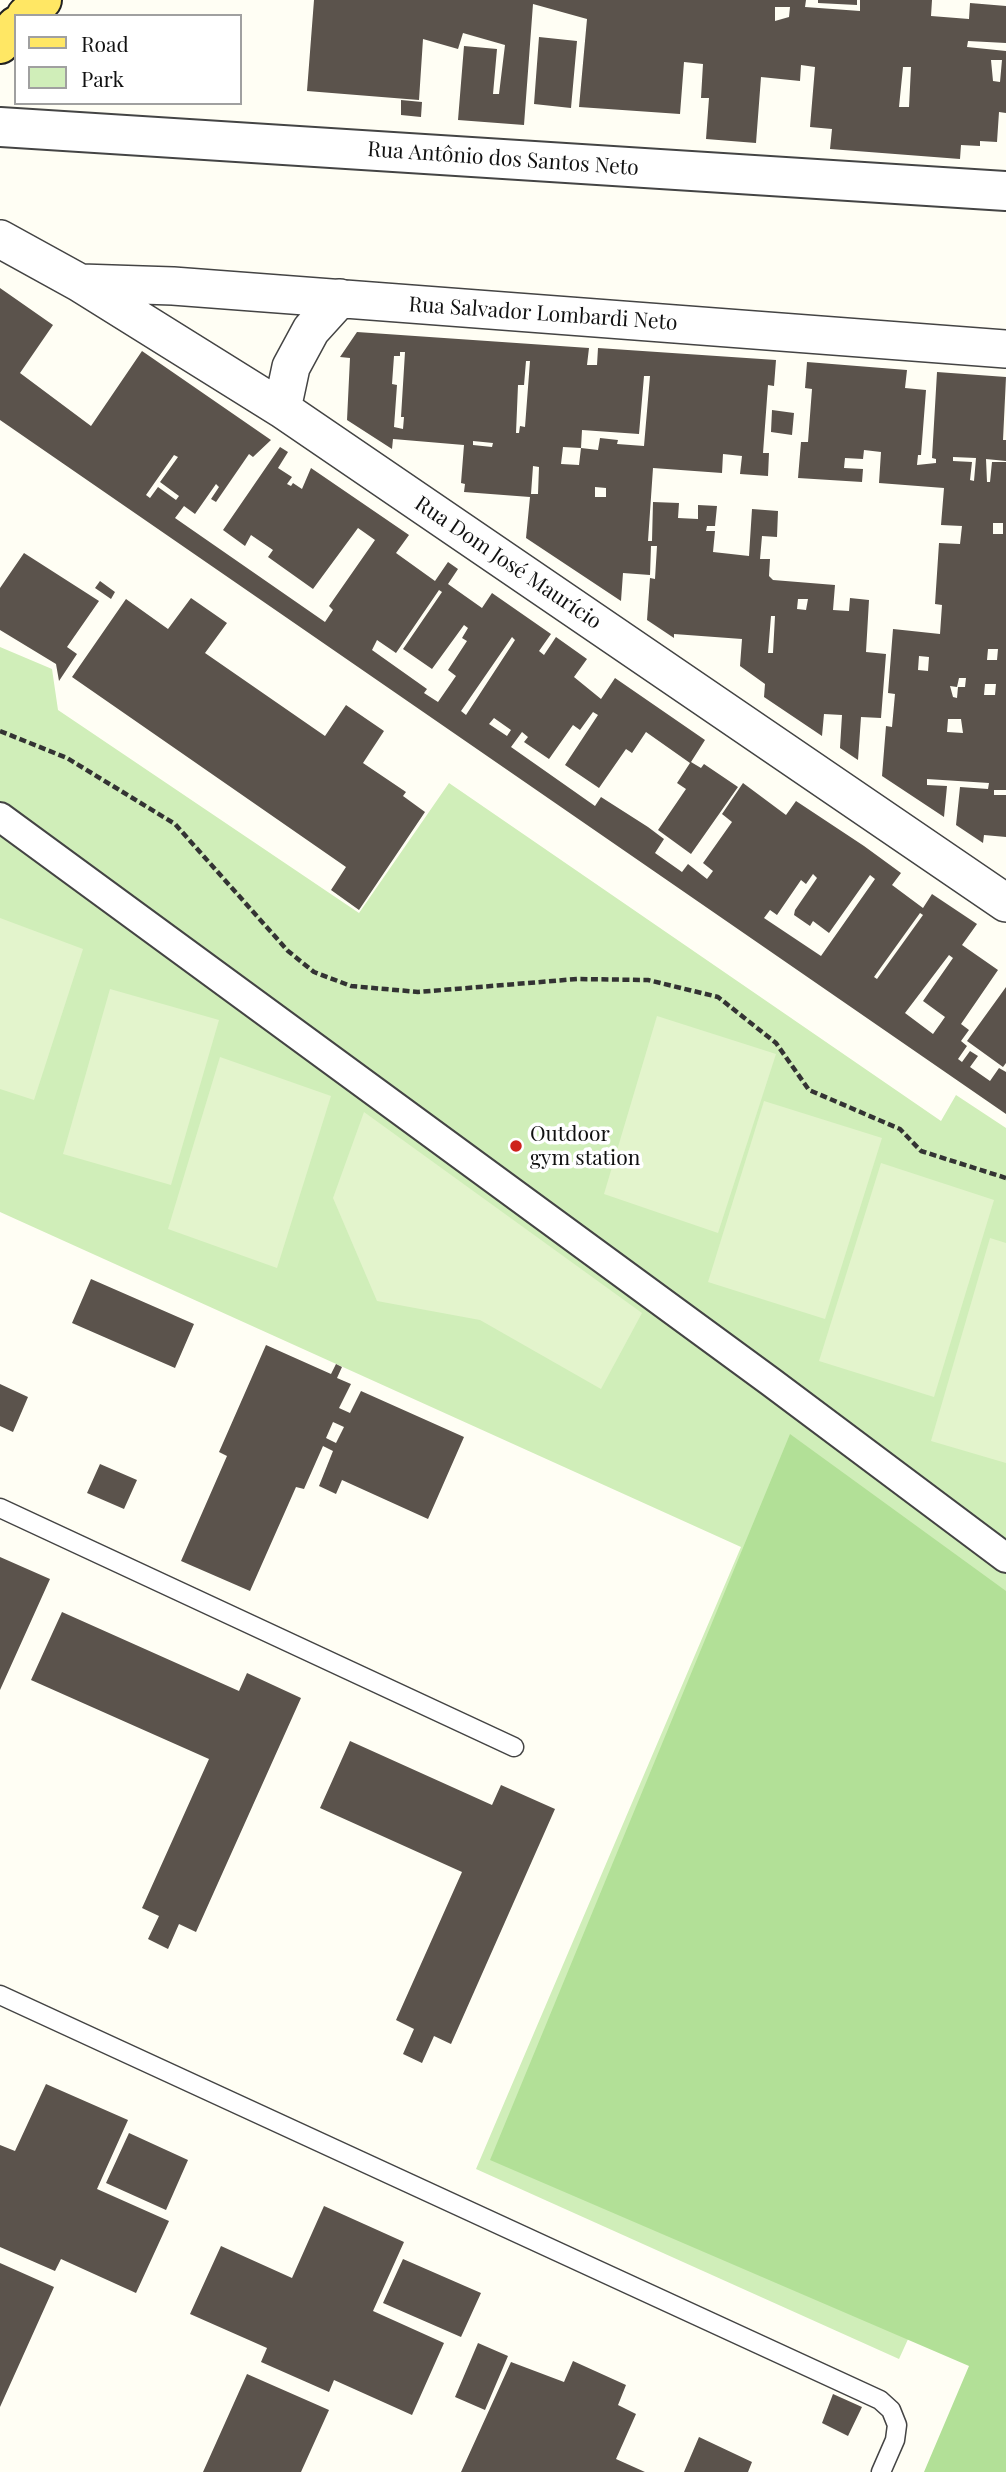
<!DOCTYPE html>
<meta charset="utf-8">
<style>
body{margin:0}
#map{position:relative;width:1006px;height:2472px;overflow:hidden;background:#fffef4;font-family:"Playfair Display",serif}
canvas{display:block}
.legend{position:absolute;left:14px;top:14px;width:228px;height:91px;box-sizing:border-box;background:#fff;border:2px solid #a0a0a0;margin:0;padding:9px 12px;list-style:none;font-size:21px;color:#111}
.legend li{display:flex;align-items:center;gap:14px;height:35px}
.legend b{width:35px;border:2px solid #a0a0a0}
</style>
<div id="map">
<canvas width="1006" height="2472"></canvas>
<ul class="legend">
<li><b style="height:9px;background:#ffe764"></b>Road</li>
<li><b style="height:19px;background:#d0eeb9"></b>Park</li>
</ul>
</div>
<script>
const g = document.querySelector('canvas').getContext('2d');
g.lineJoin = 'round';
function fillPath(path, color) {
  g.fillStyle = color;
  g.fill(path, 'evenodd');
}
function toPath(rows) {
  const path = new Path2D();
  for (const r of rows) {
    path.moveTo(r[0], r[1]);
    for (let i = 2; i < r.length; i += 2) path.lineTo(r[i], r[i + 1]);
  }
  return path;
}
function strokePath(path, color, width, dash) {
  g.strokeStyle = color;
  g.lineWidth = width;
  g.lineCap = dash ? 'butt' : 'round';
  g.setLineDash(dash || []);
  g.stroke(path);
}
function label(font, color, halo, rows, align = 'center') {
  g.font = font + ' "Playfair Display",serif';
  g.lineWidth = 7;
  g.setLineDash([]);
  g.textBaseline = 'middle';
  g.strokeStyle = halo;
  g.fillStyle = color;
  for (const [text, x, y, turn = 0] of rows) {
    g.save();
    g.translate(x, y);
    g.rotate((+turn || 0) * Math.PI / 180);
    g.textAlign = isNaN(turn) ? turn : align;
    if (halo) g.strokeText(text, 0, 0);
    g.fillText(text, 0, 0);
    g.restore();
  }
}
const green = toPath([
 [0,647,52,669,58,710,359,913,449,783,941,1121,956,1095,1006,1128,1006,2257,957,2231,899,2359,476,2169,741,1547,0,1212]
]);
const forest = toPath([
 [790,1434,1006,1591,1006,2472,924,2472,969,2366,490,2160]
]);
const pitch = toPath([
 [0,918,83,949,34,1100,0,1089],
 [110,989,219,1020,171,1185,63,1154],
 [657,1016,776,1054,718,1233,604,1194],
 [220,1057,331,1096,277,1268,168,1229],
 [764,1101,882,1138,825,1319,708,1282],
 [364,1112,642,1313,601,1389,480,1320,377,1301,333,1198],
 [881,1163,994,1200,934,1397,819,1361],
 [990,1238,1006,1243,1006,1463,931,1441]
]);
const building = toPath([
 [314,0,806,0,805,7,860,11,860,0,932,0,931,16,969,19,970,3,1006,6,1006,43,968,41,967,47,1006,51,1006,113,999,112,997,142,980,141,980,146,961,145,960,159,830,149,832,129,810,127,815,67,801,65,800,81,761,77,756,143,706,139,709,98,701,98,703,64,684,62,680,114,579,107,587,19,533,4,524,125,458,120,464,46,497,49,493,94,499,94,505,45,463,33,458,49,423,39,419,100,307,91],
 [775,7,790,7,789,17,775,21],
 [991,60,1002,60,1000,82,993,81],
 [903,67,911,67,909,107,899,107],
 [818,0,857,0,857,5,818,3],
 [539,37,577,41,571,108,534,104],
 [401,100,422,102,421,117,401,115],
 [0,288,53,325,20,373,91,426,142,351,271,440,253,457,249,454,216,502,211,499,219,487,216,484,195,514,184,506,175,518,325,622,333,610,329,606,375,540,358,528,313,589,268,557,273,550,251,535,245,546,223,530,280,447,288,452,278,468,292,477,287,484,291,486,293,483,302,489,311,468,409,535,396,553,435,581,448,562,458,569,448,584,482,608,492,593,551,634,539,651,544,655,556,637,587,659,574,677,601,699,615,678,705,740,691,762,701,768,704,764,738,787,691,854,658,830,686,789,677,783,690,763,646,732,632,753,626,749,599,788,565,765,598,715,593,712,580,730,573,725,549,759,524,742,528,737,522,732,511,747,595,806,601,797,648,827,664,839,655,853,682,872,688,864,707,879,713,871,703,863,732,822,722,814,743,783,786,815,796,801,864,846,901,873,892,885,923,908,932,894,977,924,962,945,998,970,961,1024,969,1030,961,1041,967,1046,958,1059,962,1062,970,1051,978,1056,970,1067,990,1081,999,1068,1006,1072,1006,1114,0,420],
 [174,455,178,457,160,482,179,496,176,500,158,487,150,498,146,495],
 [439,590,442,592,403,649,432,669,464,625,468,628,462,638,467,641,448,670,456,676,438,702,424,693,427,689,372,650,377,640,396,653],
 [512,637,515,640,466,715,461,711],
 [494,718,511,730,507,736,489,724],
 [813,874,817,878,795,910,794,915,810,926,813,921,829,933,870,875,875,879,821,956,764,918,770,910,777,915,801,880,806,884],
 [920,913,923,915,877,979,874,977],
 [949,955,953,958,923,1001,945,1017,933,1034,905,1013],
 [357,332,589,348,587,365,597,365,598,348,776,360,774,386,768,385,763,453,769,453,768,476,740,474,742,456,723,454,722,473,653,468,648,541,652,541,653,502,679,503,678,518,698,519,698,505,717,506,715,526,707,526,706,531,715,531,713,552,749,556,752,509,778,511,777,537,762,536,760,559,770,559,769,576,773,580,835,585,833,610,849,611,850,598,869,600,866,652,886,654,881,718,861,717,858,760,840,748,842,715,824,714,822,736,764,697,765,684,740,666,742,639,674,634,674,638,647,620,650,578,655,579,657,546,651,546,650,575,623,573,621,601,526,538,530,497,464,492,465,484,461,483,464,445,393,439,392,449,347,420,350,358,340,357],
 [400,352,405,352,401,417,404,417,403,429,394,427,397,385,392,384,394,356,400,356],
 [526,361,530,361,525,427,520,426,519,433,516,433,518,385,524,385],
 [644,376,650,376,644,446,617,444,618,440,600,438,598,450,581,448,579,465,561,464,563,447,581,448,582,430,639,434],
 [473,441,493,443,492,447,473,445],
 [533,466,539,467,538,494,531,494],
 [595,487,606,488,606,497,595,497],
 [798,599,808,599,806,610,797,609],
 [771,616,775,616,773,653,768,653],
 [807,362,907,370,905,388,926,390,921,455,918,455,917,465,936,463,936,459,932,458,937,372,1006,377,1003,440,1006,440,1006,461,986,459,987,482,990,482,992,462,1006,462,1006,790,994,790,994,795,1006,795,1006,837,984,835,983,843,956,825,960,787,988,789,989,783,927,779,927,785,947,786,944,817,882,776,886,726,892,727,895,694,888,693,893,629,940,634,942,605,935,604,939,543,960,544,962,526,941,525,944,488,879,483,881,452,864,450,863,459,845,458,844,468,863,469,862,482,798,478,801,442,808,442,812,389,805,388],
 [953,457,976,458,974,481,970,480,972,462,953,461],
 [993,523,1003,523,1003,534,993,534],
 [988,649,998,649,997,660,987,660],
 [919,656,929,657,928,671,918,670],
 [959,678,966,678,965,687,958,687,957,698,953,697,950,686,957,687],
 [985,684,996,684,995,695,984,695],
 [948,719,961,719,963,733,947,732],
 [772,410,794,413,792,435,771,432],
 [24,553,99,601,67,647,77,654,59,681,56,664,0,630,0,588],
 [100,581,115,592,111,599,95,588],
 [191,598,227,623,205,653,325,736,346,705,384,731,363,763,406,792,403,796,425,812,359,910,331,890,346,867,72,677,126,599,168,629],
 [1006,987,1006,1063,1003,1067,967,1041],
 [91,1279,194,1324,175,1368,72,1323],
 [266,1345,331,1374,336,1364,342,1367,337,1378,351,1384,339,1408,350,1413,361,1391,464,1437,428,1519,342,1480,336,1494,319,1486,333,1451,323,1446,304,1489,296,1487,250,1591,181,1561,227,1456,219,1452],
 [333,1422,344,1427,336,1443,326,1438],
 [0,1384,28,1397,13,1432,0,1426],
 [100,1464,137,1480,124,1509,87,1493],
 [0,1557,50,1579,0,1690],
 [62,1612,239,1691,247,1673,301,1698,196,1932,179,1924,168,1949,148,1939,159,1916,142,1908,209,1759,31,1680],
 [350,1741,492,1805,501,1785,555,1809,451,2044,434,2036,422,2063,403,2054,414,2029,396,2020,462,1872,320,1808],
 [46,2084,128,2120,97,2189,169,2221,136,2293,61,2259,55,2271,0,2247,0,2145,15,2151],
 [129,2133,188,2160,166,2210,106,2183],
 [324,2206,404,2242,373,2311,444,2343,412,2415,334,2380,329,2392,261,2362,267,2348,190,2314,221,2246,292,2278],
 [403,2259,481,2293,461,2337,383,2303],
 [0,2263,54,2287,0,2407],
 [478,2343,508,2356,485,2410,455,2397],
 [573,2361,626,2385,618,2405,636,2414,616,2459,645,2472,461,2472,511,2362,564,2382],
 [247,2374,329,2410,301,2472,203,2472],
 [833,2394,862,2407,848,2436,822,2423],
 [699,2437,752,2462,748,2472,684,2472]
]);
const path = toPath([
 [0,731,67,758,175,824,288,951,314,972,351,986,418,992,577,979,648,980,718,997,776,1043,809,1090,900,1129,921,1151,1006,1178]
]);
const service = toPath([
 [0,1508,514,1747],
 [0,1995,880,2400,891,2410,897,2425,895,2440,881,2472]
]);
const pedestrian = toPath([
 [0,817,771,1382,1006,1558]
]);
const minor = toPath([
 [0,239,80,283,282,409,1006,903],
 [81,283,173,286,1006,349],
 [282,409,291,367,311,330,340,298]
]);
const tertiary = toPath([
 [0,127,1006,191]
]);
const primary = toPath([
 [26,16,42,0],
 [0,44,16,26]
]);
const markers = [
 [516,1146,7,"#ce221b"]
];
const streetNames = [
 ["Rua Antônio dos Santos Neto",503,159,4],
 ["Rua Salvador Lombardi Neto",543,314,4],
 ["Rua Dom José Maurício",508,563,34]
];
const poiNames = [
 ["Outdoor",530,1134],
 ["gym station",530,1158]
];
fillPath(green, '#d0eeb9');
fillPath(forest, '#b2e097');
fillPath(pitch, '#e3f4cc');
fillPath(building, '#5b534c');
strokePath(service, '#444', 21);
strokePath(pedestrian, '#444', 32);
strokePath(minor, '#444', 40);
strokePath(tertiary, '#444', 42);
strokePath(primary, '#222', 42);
strokePath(path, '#333', 4.5, [7, 3.5]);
strokePath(service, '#fff', 18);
strokePath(pedestrian, '#fff', 28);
strokePath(minor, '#fff', 37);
strokePath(tertiary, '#fff', 38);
strokePath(primary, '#ffe764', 38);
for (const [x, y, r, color] of markers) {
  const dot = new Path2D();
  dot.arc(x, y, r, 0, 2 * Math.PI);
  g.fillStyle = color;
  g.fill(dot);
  strokePath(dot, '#fff', 2.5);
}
label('21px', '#111', '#fff', streetNames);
label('21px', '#111', '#fff', poiNames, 'left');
</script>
